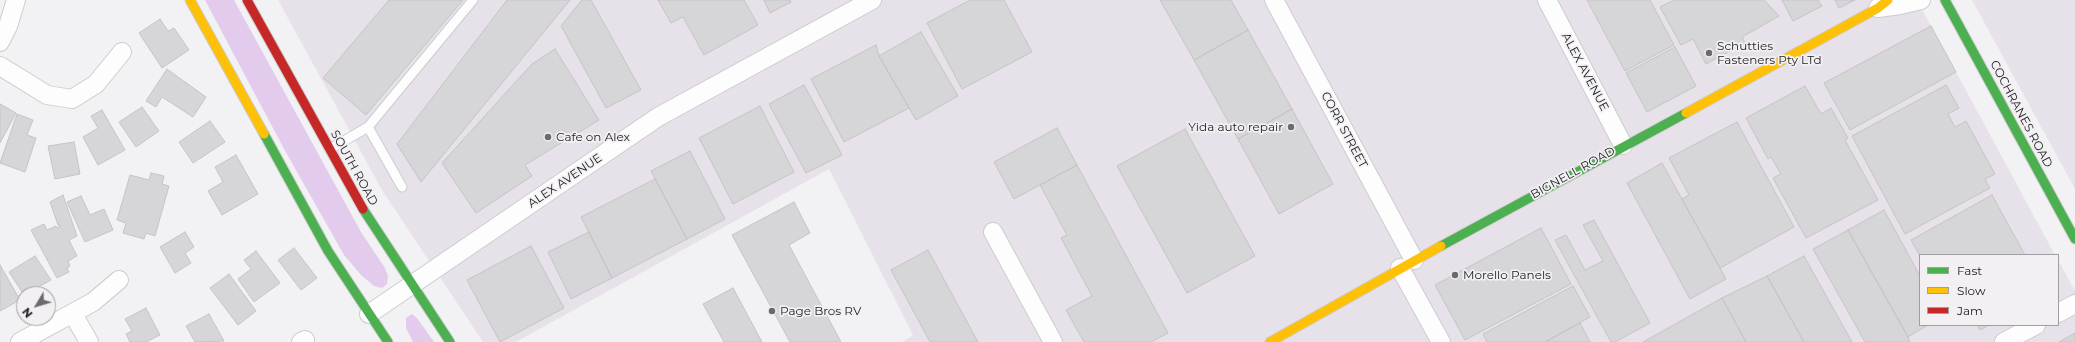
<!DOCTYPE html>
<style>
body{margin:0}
#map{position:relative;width:2075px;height:342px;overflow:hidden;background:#f2f1f3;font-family:Montserrat,sans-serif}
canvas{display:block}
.legend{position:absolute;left:1919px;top:254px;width:140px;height:72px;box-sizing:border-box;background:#f3f0f4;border:1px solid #a09ea0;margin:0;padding:5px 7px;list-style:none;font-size:12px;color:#232223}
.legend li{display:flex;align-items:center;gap:8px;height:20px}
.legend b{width:20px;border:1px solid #a09ea0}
.north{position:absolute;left:16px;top:286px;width:40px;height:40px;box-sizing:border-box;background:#f3f0f4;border:1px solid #a09ea0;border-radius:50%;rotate:232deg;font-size:11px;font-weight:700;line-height:16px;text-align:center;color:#232223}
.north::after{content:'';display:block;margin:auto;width:14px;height:18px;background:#6b6a6c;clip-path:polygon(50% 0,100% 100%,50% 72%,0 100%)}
</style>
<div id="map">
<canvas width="2075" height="342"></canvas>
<ul class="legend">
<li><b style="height:5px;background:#4caf50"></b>Fast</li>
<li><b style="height:5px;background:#ffc107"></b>Slow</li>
<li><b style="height:5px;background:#c62828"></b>Jam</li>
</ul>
<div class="north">N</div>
</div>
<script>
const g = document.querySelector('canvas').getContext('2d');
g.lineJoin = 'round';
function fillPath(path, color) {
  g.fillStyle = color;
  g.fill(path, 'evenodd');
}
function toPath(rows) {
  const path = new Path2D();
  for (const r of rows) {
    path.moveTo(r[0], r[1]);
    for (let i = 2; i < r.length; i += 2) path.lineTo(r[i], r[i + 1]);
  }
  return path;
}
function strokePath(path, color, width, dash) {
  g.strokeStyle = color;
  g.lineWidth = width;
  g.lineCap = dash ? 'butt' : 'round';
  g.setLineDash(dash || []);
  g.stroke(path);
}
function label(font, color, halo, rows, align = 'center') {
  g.font = font + ' Montserrat,sans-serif';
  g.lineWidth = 3.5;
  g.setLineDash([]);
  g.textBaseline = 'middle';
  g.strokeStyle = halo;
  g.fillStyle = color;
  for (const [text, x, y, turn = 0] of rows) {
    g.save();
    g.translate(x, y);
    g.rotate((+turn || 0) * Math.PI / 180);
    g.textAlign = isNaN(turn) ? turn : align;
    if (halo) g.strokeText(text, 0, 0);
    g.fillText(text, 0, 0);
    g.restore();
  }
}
const built = toPath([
 [278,0,1917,0,2055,255,1920,255,1920,325,2058,325,2058,260,2075,291,2075,342,903,342,913,335,829,169,516,342,483,342,382,190],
 [1972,0,2075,0,2075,189]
]);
const green = toPath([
 [205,0,234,0,361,232,385,268,388,276,387,284,382,288,374,286,361,275,344,255,283,147],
 [412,314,417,318,434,342,413,342,406,328,406,318]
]);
const building = toPath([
 [389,0,463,0,366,115,323,78,389,0],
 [507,0,570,0,421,182,397,144,507,0],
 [582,0,591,0,641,90,606,108,561,26,582,0],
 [658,0,744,0,758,25,704,55,683,17,671,23,658,0],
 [764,0,790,0,791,2,770,13,764,0],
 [970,0,1004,0,1032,52,962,89,927,23,970,0],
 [1160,0,1231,0,1248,30,1194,60,1160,0],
 [1587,0,1650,0,1674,45,1625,71,1587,0],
 [1674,0,1764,0,1779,16,1742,37,1745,43,1706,64,1693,39,1681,45,1660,7,1674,0],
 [1782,0,1818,0,1822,6,1793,21,1782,0],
 [1835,0,1855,0,1839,8,1835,0],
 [160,19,168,31,174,28,189,50,162,68,139,33,160,19],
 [1931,26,1956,72,1850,130,1824,83,1931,26],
 [1248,30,1292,109,1238,139,1194,60,1248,30],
 [921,32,958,96,916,120,879,56,921,32],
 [876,45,879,56,909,108,844,142,811,79,876,45],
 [1675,47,1696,86,1647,112,1626,73,1675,47],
 [555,49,599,120,525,165,532,176,476,213,442,163,532,64,555,49],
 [167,69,206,97,193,117,162,97,156,107,146,101,167,69],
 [804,85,842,155,806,173,769,104,804,85],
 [1946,85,1959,108,1948,114,1955,127,1966,121,1995,174,1985,179,1990,188,1905,234,1852,136,1946,85],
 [1805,86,1821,114,1831,108,1848,138,1845,140,1878,200,1806,238,1773,178,1781,174,1771,157,1768,159,1746,118,1805,86],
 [0,104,16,113,0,143,0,104],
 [760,106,794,172,733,204,699,138,760,106],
 [142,107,159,131,136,147,119,122,142,107],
 [1292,109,1333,184,1279,214,1238,139,1292,109],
 [102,110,125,150,98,165,83,137,98,128,91,116,102,110],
 [17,114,33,120,27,135,36,138,25,172,0,163,17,114],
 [210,121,225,142,193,163,179,142,210,121],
 [1737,122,1794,227,1720,268,1682,199,1689,195,1669,158,1737,122],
 [1057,128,1077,165,1014,199,994,162,1057,128],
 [1185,129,1255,256,1187,293,1117,166,1185,129],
 [74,142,80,174,55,179,48,146,74,142],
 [690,151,725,219,687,239,651,171,690,151],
 [236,155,258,194,222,215,208,191,223,182,215,167,236,155],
 [1662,163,1726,279,1690,299,1627,183,1662,163],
 [1077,165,1168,333,1151,342,1084,342,1066,310,1092,296,1061,238,1067,235,1040,185,1077,165],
 [151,173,164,176,162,184,169,186,155,236,146,233,144,239,123,233,126,223,117,220,130,175,149,180,151,173],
 [655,179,687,239,612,278,581,217,655,179],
 [63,195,77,236,69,240,77,256,68,261,70,266,67,268,69,272,57,278,31,230,44,224,47,230,56,226,57,228,61,226,58,225,50,202,63,195],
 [1992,195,2025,255,1920,256,1911,240,1992,195],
 [81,196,90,215,104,209,113,230,85,242,67,202,81,196],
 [794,202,810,233,789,245,841,342,790,342,732,235,794,202],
 [1884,210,1920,276,1920,325,1928,325,1908,337,1848,230,1884,210],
 [1594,220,1650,323,1615,342,1611,342,1555,240,1566,235,1585,270,1603,261,1583,225,1594,220],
 [1541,228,1571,284,1465,340,1435,285,1541,228],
 [1848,230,1908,337,1910,342,1865,342,1813,249,1848,230],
 [185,232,194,247,185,253,191,263,175,273,160,247,185,232],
 [589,232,612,278,571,299,548,252,589,232],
 [531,246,564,308,500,342,467,280,531,246],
 [294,248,317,278,301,290,278,260,294,248],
 [928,250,978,342,930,342,891,270,928,250],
 [256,251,280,283,254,302,238,279,251,269,244,260,256,251],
 [35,256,51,280,24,295,9,272,35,256],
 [1804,256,1852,342,1804,342,1767,276,1804,256],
 [0,265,20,300,0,311,0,265],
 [229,274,256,311,238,325,210,288,229,274],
 [1767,276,1804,342,1746,342,1722,298,1767,276],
 [1573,286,1590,317,1545,342,1487,342,1483,334,1573,286],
 [733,288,762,342,724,342,703,304,733,288],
 [1722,298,1746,342,1643,342,1722,298],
 [146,308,160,335,146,342,130,342,126,334,132,331,125,319,146,308],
 [209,314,224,341,195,342,186,326,209,314],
 [1580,323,1590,342,1545,342,1580,323],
 [1977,325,1989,325,1980,330,1977,325],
 [2075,333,2075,342,2059,342,2075,333]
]);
const lane = toPath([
 [368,127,473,0],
 [330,149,368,127,402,187]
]);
const street = toPath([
 [1274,0,1414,260],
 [1547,0,1623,145],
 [1878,8,1900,5,1921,0],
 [0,42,8,26,16,0],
 [0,66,47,95,72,99,96,84,122,52],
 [993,232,1053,342],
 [1400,268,1441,342],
 [2058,313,2075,304],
 [73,314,89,342],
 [369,314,658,117,872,0],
 [20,342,93,302,119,280],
 [301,342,305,340],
 [2004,342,2036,325]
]);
const fast = toPath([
 [1945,0,2075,239],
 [264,134,328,251,388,342],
 [363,209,450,342],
 [1441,246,1686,113]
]);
const slow = toPath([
 [190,0,264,134],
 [1686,113,1878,8,1888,0],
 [1270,342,1441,246]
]);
const jam = toPath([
 [247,0,363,209]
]);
const markers = [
 [1709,53,4,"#6b6a6c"],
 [1291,127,4,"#6b6a6c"],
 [548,137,4,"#6b6a6c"],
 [1455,275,4,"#6b6a6c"],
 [772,311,4,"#6b6a6c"]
];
const poiNames = [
 ["Schutties",1717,46],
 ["Fasteners Pty LTd",1717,60],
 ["Yida auto repair",1283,127,"right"],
 ["Cafe on Alex",556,137],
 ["Morello Panels",1463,275],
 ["Page Bros RV",780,311]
];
const streetNames = [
 ["ALEX AVENUE",1585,72,62],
 ["COCHRANES ROAD",2021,114,62],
 ["CORR STREET",1344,130,62],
 ["SOUTH ROAD",354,168,61],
 ["BIGNELL ROAD",1573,173,-29],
 ["ALEX AVENUE",565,181,-34]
];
fillPath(built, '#e7e2e9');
fillPath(green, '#e3cbed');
fillPath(building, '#d6d6d8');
strokePath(building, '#c5c4c5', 1);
strokePath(lane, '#cdccce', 11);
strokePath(street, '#cdccce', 20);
strokePath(fast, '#cdccce', 11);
strokePath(slow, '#cdccce', 11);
strokePath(jam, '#cdccce', 11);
strokePath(lane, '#fdfdfd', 9);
strokePath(street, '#fdfdfd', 18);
strokePath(fast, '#4caf50', 9);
strokePath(slow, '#ffc107', 9);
strokePath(jam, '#c62828', 9);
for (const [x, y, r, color] of markers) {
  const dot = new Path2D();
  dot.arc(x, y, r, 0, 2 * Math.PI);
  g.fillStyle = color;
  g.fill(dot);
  strokePath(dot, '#f3f0f4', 1.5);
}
label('12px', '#232223', '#f3f0f4', poiNames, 'left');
label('12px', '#232223', '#f3f0f4', streetNames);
</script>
